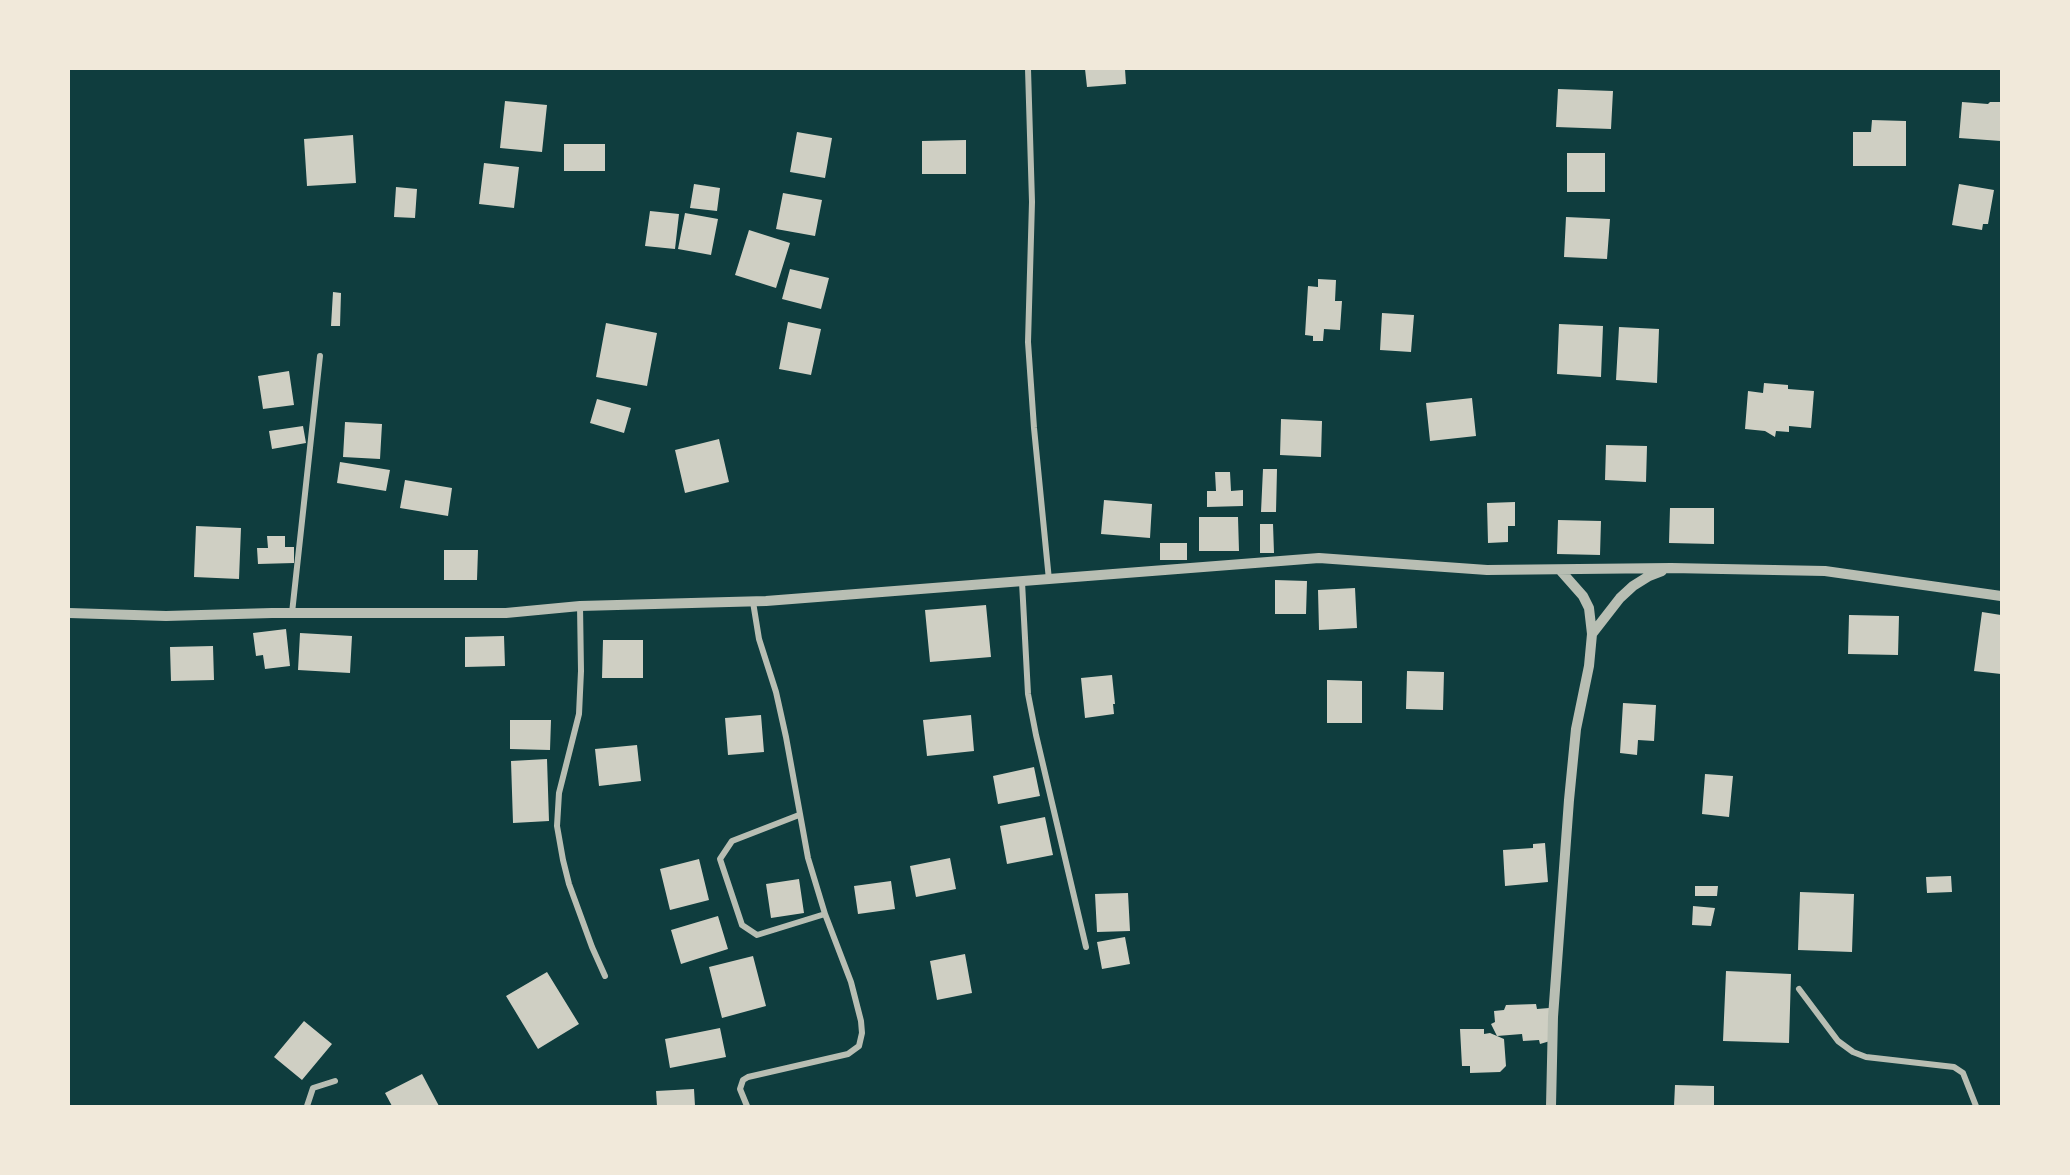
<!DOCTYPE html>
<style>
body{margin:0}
#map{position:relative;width:2070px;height:1175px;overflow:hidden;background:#0f3d3e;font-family:Overpass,sans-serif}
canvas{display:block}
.frame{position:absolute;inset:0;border:70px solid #f1e9da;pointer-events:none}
</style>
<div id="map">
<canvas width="2070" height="1175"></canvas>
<div class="frame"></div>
</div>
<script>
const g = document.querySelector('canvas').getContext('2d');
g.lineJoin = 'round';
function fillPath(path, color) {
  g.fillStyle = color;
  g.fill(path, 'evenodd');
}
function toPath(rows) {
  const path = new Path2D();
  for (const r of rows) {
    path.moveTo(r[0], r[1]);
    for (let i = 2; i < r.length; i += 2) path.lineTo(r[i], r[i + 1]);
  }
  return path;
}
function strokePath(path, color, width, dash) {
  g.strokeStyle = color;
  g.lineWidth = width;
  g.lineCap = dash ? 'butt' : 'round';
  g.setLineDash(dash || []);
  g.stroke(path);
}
const building = toPath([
 [1085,69,1125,69,1126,84,1087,87],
 [1558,89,1613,91,1611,129,1556,127],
 [505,101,547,105,542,152,500,148],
 [1962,102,1988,104,1990,102,2001,102,2001,141,1959,138],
 [1872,120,1906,121,1906,166,1853,166,1853,132,1871,132],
 [797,132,832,138,825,178,790,172],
 [353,135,356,183,307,186,304,139],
 [966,140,966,174,922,174,922,141],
 [564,144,605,144,605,171,564,171],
 [1567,153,1605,153,1605,192,1567,192],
 [484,163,519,167,514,208,479,204],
 [694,184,720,188,717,211,690,208],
 [1959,184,1994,190,1988,224,1983,224,1982,230,1952,225],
 [396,187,417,189,415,218,394,217],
 [783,193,822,200,815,236,776,229],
 [650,211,679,214,675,249,645,246],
 [685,213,718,219,711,255,678,249],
 [1566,217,1610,219,1607,259,1564,257],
 [749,230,790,243,776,288,735,275],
 [790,269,829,278,821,309,782,299],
 [1318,279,1336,280,1335,301,1342,301,1340,330,1324,329,1323,341,1313,341,1313,336,1305,335,1308,286,1318,287],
 [333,292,341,293,340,326,331,326],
 [1382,313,1414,315,1411,352,1380,350],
 [788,322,821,329,811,375,779,369],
 [606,323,657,333,647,386,596,377],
 [1559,324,1603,326,1601,377,1557,374],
 [1619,327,1659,329,1657,383,1616,380],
 [289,371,294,405,263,409,258,376],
 [1764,383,1788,385,1788,389,1814,391,1811,428,1789,426,1789,432,1776,431,1775,437,1765,431,1745,429,1748,391,1763,393],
 [1472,398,1476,436,1430,441,1426,403],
 [597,399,631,408,624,433,590,423],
 [1281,419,1322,421,1321,457,1280,455],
 [345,422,382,424,380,459,343,457],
 [303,426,306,443,272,449,269,431],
 [719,439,729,482,685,493,675,450],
 [1606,445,1647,446,1646,482,1605,480],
 [340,462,390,470,386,491,337,483],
 [1263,469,1277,469,1276,512,1261,512],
 [1215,472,1230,472,1231,491,1243,490,1243,506,1207,507,1207,491,1216,491],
 [405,480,452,488,448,516,400,508],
 [1104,500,1152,504,1150,538,1101,534],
 [1515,502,1515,526,1508,526,1508,542,1488,543,1487,503],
 [1670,508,1714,508,1714,544,1669,543],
 [1199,517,1238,517,1239,551,1199,551],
 [1558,520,1601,521,1600,555,1557,554],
 [1260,524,1273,524,1274,553,1260,553],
 [196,526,241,528,239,579,194,577],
 [267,536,285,536,285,547,294,547,294,563,258,564,257,548,268,548],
 [1160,543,1187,543,1187,560,1160,560],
 [444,550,478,550,477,580,444,580],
 [1275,580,1307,581,1306,614,1275,614],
 [1355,588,1357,628,1319,630,1318,590],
 [986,605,991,657,930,662,925,610],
 [1982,612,2001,615,2001,674,1974,671],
 [1849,615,1899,616,1898,655,1848,654],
 [286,629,290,666,265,669,263,655,256,656,253,633],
 [300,633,352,636,350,673,298,670],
 [504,636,505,666,465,667,465,637],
 [603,640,643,640,643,678,602,678],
 [213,646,214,680,171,681,170,647],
 [1407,671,1444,672,1443,710,1406,709],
 [1112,675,1115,704,1113,704,1114,714,1085,718,1081,678],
 [1327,680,1362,681,1362,723,1327,723],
 [1623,703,1656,705,1654,741,1638,740,1637,755,1620,753],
 [761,715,764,752,728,755,725,718],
 [971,715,974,751,927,756,923,720],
 [510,720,551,720,550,750,510,749],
 [637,745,641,781,599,786,595,749],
 [547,759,549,821,513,823,511,761],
 [1034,767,1040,796,998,804,993,776],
 [1705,774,1733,776,1729,817,1702,814],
 [1045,817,1053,855,1007,864,1000,826],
 [1545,843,1548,882,1505,886,1503,850,1533,848,1533,844],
 [950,858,956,889,916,897,910,866],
 [699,859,709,900,670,910,660,869],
 [1951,876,1952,892,1927,893,1926,877],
 [799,879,804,913,771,918,766,884],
 [891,881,895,909,858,914,854,886],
 [1695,886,1718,886,1717,896,1695,896],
 [1800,892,1854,894,1852,952,1798,950],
 [1128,893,1130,931,1097,932,1095,894],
 [1693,906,1715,908,1711,926,1692,925],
 [718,916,728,949,681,964,671,930],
 [1125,937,1130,964,1102,969,1097,942],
 [965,954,972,993,937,1000,930,961],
 [753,956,766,1006,722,1018,709,967],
 [1726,971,1791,974,1789,1043,1723,1041],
 [547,972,579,1024,538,1049,506,996],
 [1536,1004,1537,1009,1549,1008,1550,1041,1540,1044,1539,1040,1523,1041,1522,1034,1497,1036,1491,1024,1495,1022,1494,1011,1504,1010,1506,1005],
 [304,1021,332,1044,302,1080,274,1057],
 [720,1028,726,1057,670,1068,665,1039],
 [1460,1029,1484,1029,1484,1034,1490,1033,1504,1039,1506,1066,1500,1072,1470,1073,1470,1066,1462,1066],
 [422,1074,439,1106,392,1106,385,1093],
 [1675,1085,1714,1086,1714,1106,1674,1106],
 [694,1089,695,1106,657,1106,656,1091]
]);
const minor = toPath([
 [1028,69,1032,202,1028,342,1034,428,1049,580],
 [1022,582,1028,694,1036,735,1086,947],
 [580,606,581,671,579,714,559,793,557,826,563,860,569,884,592,947,605,976],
 [292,613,320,356],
 [799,815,732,841,720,859,742,925,757,935,825,914],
 [1799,989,1838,1041,1853,1052,1866,1057,1954,1067,1963,1073,1976,1106],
 [307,1106,313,1088,335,1081],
 [747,1106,740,1089,743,1080,748,1077,848,1054,859,1046,862,1033,861,1021,851,982,825,914,808,858,786,737,776,692,759,639,753,602]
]);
const tertiary = toPath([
 [1560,570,1583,596,1589,608,1592,634],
 [69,613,166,616,272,613,506,613,580,606,766,601,1319,558,1487,570,1671,568,1825,571,2001,596],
 [1551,1106,1553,1017,1569,800,1576,729,1589,666,1592,634,1620,598,1633,586,1649,576,1662,571]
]);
fillPath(building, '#cfcfc3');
strokePath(minor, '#b8beb3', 6);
strokePath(tertiary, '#b8beb3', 10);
</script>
